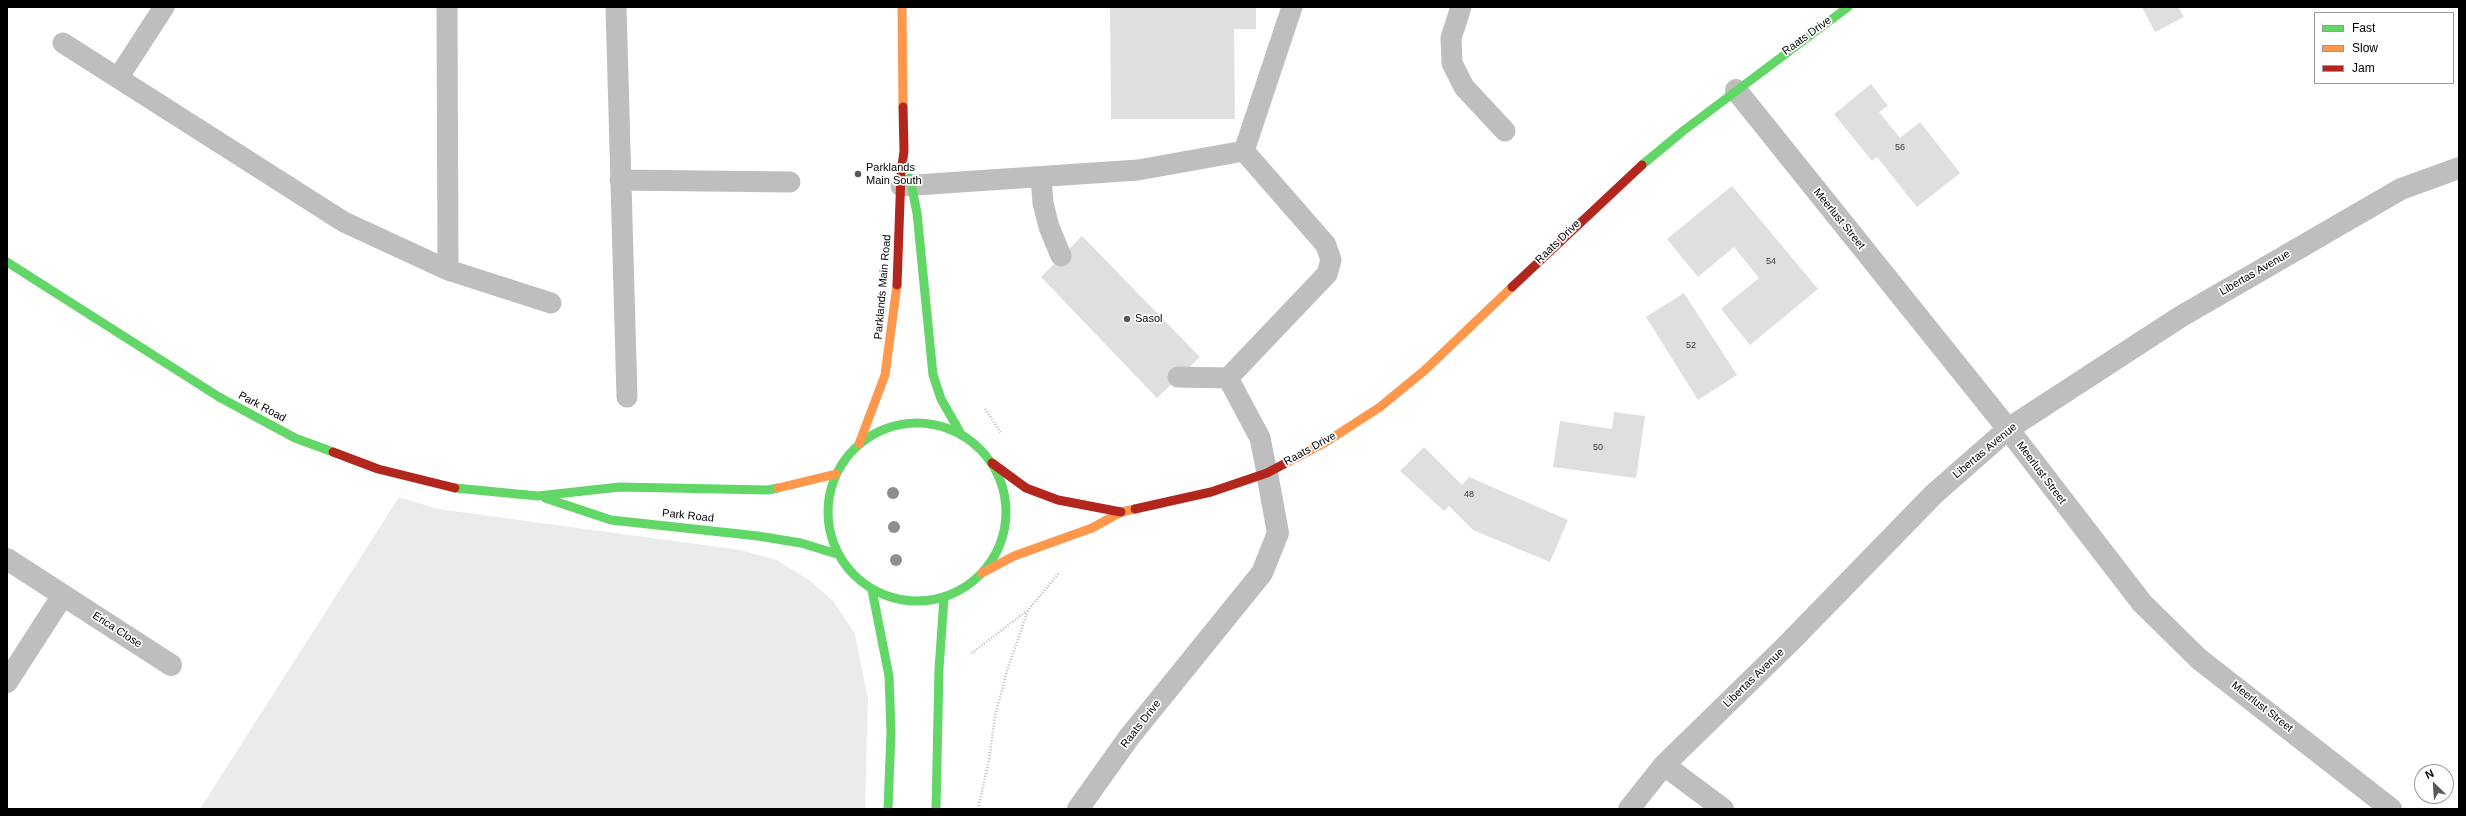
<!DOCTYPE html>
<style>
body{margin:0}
#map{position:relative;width:2466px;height:816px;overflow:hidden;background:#fff;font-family:Arial,sans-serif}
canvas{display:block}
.frame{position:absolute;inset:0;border:8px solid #000;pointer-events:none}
.legend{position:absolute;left:2314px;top:12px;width:140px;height:72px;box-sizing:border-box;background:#fff;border:1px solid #999;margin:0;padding:5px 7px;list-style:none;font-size:12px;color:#000}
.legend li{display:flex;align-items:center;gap:8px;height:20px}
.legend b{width:20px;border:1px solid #999}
.north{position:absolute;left:2414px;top:764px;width:40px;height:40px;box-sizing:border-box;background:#fff;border:1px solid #999;border-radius:50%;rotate:335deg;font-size:11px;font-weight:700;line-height:16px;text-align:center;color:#000}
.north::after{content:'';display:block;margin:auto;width:14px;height:18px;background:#595959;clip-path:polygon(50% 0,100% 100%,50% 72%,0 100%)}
</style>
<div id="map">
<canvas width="2466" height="816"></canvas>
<div class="frame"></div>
<ul class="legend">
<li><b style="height:5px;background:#63d668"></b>Fast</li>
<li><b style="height:5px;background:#ff974d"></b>Slow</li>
<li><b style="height:5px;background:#b3261e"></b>Jam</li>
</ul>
<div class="north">N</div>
</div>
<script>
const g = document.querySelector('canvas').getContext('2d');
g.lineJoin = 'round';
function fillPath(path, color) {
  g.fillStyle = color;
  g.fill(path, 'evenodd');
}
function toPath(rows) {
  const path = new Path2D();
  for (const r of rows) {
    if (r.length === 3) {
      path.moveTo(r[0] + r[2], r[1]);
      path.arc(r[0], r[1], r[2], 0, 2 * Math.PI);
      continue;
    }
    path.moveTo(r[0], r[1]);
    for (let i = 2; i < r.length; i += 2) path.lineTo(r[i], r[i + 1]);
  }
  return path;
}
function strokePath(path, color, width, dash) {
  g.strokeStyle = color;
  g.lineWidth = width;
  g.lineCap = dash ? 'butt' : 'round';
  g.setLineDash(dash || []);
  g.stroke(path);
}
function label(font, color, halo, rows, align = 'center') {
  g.font = font + ' Arial,sans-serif';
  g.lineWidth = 3.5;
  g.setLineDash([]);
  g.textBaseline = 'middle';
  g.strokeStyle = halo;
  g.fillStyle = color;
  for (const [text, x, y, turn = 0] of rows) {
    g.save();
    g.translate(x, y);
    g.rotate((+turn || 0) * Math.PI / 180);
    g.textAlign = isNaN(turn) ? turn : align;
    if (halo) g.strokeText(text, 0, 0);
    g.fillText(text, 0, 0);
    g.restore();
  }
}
const green = toPath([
 [399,497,438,509,740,550,777,560,809,580,833,601,855,634,868,699,865,809,200,809]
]);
const building = toPath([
 [1110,7,1256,7,1256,29,1234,29,1235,119,1111,119],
 [2142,7,2178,7,2184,17,2155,32],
 [1871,84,1888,106,1879,112,1900,138,1920,122,1960,173,1917,207,1877,157,1872,161,1834,114],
 [1732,186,1818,289,1750,345,1721,309,1759,278,1734,247,1698,277,1667,239],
 [1082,236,1200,357,1157,398,1041,277],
 [1684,293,1737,375,1698,400,1646,317],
 [1614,412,1645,416,1636,478,1553,467,1560,421,1612,429],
 [1424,447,1462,485,1469,477,1568,520,1550,562,1473,530,1449,506,1444,511,1400,471]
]);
const path = toPath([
 [985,409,1001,433],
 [972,653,1028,610,1059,573],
 [978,809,989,760,995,716,1007,671,1028,610]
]);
const lane = toPath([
 [447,7,448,270,551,303],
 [616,7,627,397],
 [1461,7,1451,38,1452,63,1464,87,1505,131],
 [63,43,344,222,448,270],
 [118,78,164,7],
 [1244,151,1292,7],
 [1041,177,1043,203,1049,227,1061,256],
 [620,180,790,182],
 [901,186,1138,170,1244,151],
 [1178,377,1228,378,1260,438,1267,473],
 [1228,378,1327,274,1331,260,1326,245,1244,151]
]);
const street = toPath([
 [1736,90,2008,429,2142,603,2199,659,2391,809],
 [7,559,171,665],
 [7,682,63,595],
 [1664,765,1723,809],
 [1078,809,1130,736,1262,573,1278,533,1267,473],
 [1629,809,1664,765,1789,643,1934,494,2008,429,2180,317,2401,189,2459,168]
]);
const fast = toPath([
 [1642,165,1683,131,1848,7],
 [910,178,917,213,933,375,941,399,961,434],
 [7,262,219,397,295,438,333,452],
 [917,512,89],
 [455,488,538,496,620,487,768,490,778,488],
 [545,498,611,520,758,536,801,543,837,554],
 [872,590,889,676,891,732,888,809],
 [936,809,939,669,944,598]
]);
const slow = toPath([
 [902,7,903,107],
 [859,444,885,375,897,285],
 [1284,464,1326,442,1380,407,1425,370,1512,287],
 [778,488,836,474],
 [982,573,1014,556,1092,528,1121,512,1135,509]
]);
const jam = toPath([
 [897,285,901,173,904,151,903,107],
 [1512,287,1642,165],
 [333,452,378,469,455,488],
 [992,463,1026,488,1058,500,1121,512],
 [1135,509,1211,492,1267,473,1284,464]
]);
const trees = [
 [893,493],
 [894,527],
 [896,560]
];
const markers = [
 [858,174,4,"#595959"],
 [1127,319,4,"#595959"]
];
const numberNames = [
 ["56",1900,148],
 ["54",1771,262],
 ["52",1691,346],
 ["50",1598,448],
 ["48",1469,495]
];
const streetNames = [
 ["Raats Drive",1807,36,-36],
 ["Meerlust Street",1839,219,51],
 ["Raats Drive",1558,242,-44],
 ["Libertas Avenue",2255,273,-30],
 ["Parklands Main Road",883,287,-85],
 ["Park Road",262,407,28],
 ["Raats Drive",1310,449,-29],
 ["Libertas Avenue",1985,451,-40],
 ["Meerlust Street",2041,473,53],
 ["Park Road",688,516,6],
 ["Erica Close",117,630,33],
 ["Libertas Avenue",1754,678,-44],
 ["Meerlust Street",2262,707,38],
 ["Raats Drive",1141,724,-52]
];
const poiNames = [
 ["Parklands",866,168],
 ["Main South",866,181],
 ["Sasol",1135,319]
];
fillPath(green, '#ebebeb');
fillPath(building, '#dfdfdf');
strokePath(path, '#b9b9b9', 2.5, [1, 2]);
strokePath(lane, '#bebebe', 21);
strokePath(street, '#bebebe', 22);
strokePath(fast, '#63d668', 9);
strokePath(slow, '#ff974d', 9);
strokePath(jam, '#b3261e', 9);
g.fillStyle = '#8e8e8e';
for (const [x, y] of trees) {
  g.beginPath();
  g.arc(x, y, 6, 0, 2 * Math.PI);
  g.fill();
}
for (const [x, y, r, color] of markers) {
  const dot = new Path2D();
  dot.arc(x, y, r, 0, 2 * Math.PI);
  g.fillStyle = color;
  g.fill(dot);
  strokePath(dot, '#fff', 1.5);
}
label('9px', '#383838', null, numberNames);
label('11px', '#000', '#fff', streetNames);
label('11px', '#000', '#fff', poiNames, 'left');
</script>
